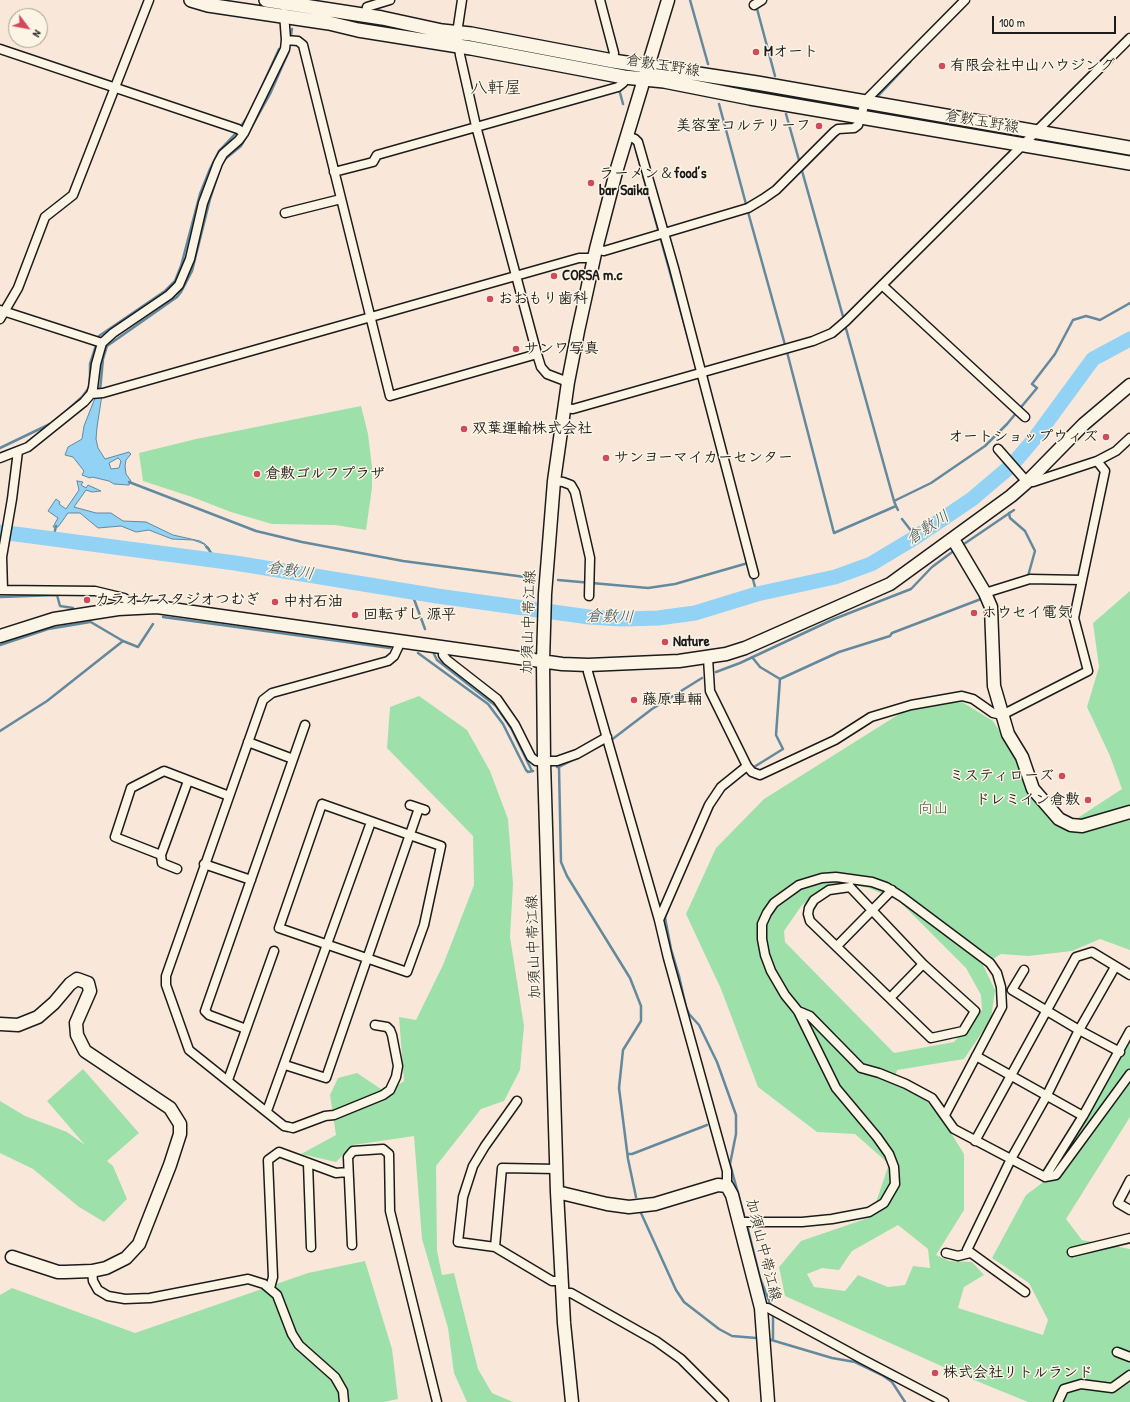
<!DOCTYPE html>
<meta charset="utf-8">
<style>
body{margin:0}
#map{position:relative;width:1130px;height:1402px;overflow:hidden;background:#f9e8d9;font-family:"Patrick Hand",sans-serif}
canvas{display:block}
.north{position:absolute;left:8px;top:8px;width:40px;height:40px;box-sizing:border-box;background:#fcf5e5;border:1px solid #a29e95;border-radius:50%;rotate:122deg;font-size:11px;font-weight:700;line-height:16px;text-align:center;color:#1c1c1c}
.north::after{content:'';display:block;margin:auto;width:14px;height:18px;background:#d1495b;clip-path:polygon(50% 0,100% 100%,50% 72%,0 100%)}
.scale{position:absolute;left:992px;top:16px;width:124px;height:18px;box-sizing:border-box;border:2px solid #1c1c1c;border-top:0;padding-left:5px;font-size:12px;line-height:14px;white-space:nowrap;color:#1c1c1c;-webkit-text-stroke:3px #fcf5e5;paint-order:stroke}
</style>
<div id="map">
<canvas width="1130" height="1402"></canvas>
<div class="north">N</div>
<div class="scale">100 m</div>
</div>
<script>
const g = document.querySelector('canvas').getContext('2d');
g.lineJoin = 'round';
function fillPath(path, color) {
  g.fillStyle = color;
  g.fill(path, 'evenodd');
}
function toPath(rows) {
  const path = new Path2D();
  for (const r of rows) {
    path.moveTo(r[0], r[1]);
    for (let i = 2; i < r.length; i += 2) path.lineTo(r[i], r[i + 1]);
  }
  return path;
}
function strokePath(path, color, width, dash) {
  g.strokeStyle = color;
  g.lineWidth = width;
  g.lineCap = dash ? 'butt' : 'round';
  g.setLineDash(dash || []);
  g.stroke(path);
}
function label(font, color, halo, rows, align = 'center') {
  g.font = font + ' "Patrick Hand","Klee One",sans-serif';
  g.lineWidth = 3;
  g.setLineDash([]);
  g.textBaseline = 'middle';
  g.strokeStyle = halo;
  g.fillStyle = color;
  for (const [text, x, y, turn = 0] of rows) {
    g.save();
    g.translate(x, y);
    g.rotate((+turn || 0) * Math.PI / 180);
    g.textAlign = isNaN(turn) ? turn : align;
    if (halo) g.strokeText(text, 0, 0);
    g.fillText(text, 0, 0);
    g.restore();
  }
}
const green = toPath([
 [361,406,368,434,372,467,372,488,366,530,335,525,272,524,231,512,192,497,143,481,139,453,196,439],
 [1130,591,1130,950,1100,939,1072,951,1028,956,1001,954,983,965,995,990,991,1019,964,1059,897,1070,893,1084,923,1097,943,1120,964,1154,964,1210,936,1255,949,1261,972,1262,984,1275,964,1287,958,1308,1043,1335,1048,1320,1029,1283,992,1258,1026,1195,1042,1183,1054,1170,1130,1042,1130,1117,1066,1219,1082,1240,1130,1249,1130,1402,1028,1402,957,1373,785,1296,779,1267,801,1241,871,1217,889,1164,855,1134,817,1132,758,1087,721,989,686,914,716,848,764,799,912,706,962,702,993,721,1036,789,1073,821,1122,789,1110,756,1087,707,1099,667,1093,623],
 [847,884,869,888,899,901,966,968,981,995,982,1010,954,1042,894,1053,785,942,784,931,802,905,824,890],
 [898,1225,928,1249,930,1268,913,1266,905,1285,888,1287,858,1275,845,1291,814,1287,807,1274,822,1268,839,1270,852,1251],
 [419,696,467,730,490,771,508,819,513,884,510,937,524,1026,520,1070,504,1101,481,1109,436,1166,437,1251,442,1275,454,1273,478,1369,492,1393,513,1402,467,1402,454,1373,448,1328,422,1239,414,1136,353,1145,336,1162,301,1154,336,1135,330,1095,338,1078,357,1073,387,1093,404,1081,399,1017,416,1020,443,965,474,885,473,836,387,748,390,707],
 [83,1069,139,1133,107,1161,113,1166,127,1199,104,1222,79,1207,33,1169,0,1153,0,1101,25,1116,67,1132,85,1145,47,1101],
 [365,1261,392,1349,398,1399,384,1402,0,1402,0,1295,12,1288,135,1333,308,1273]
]);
const water = toPath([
 [102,395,97,427,96,439,98,448,105,459,129,452,131,454,126,460,125,466,126,474,131,481,129,485,114,484,109,481,92,477,90,478,82,475,84,471,73,457,65,455,68,447,82,439,84,426,95,398,102,395],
 [118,458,121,461,119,468,111,469,109,463,118,458],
 [77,481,83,482,81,485,86,488,88,485,101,491,92,492,86,490,74,507,96,513,111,513,123,521,146,522,173,535,200,541,205,544,210,549,206,548,204,544,193,540,172,539,149,530,136,532,121,526,98,528,80,513,68,513,58,527,53,527,58,518,48,511,56,499,60,502,59,504,66,509,79,490,77,481]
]);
const stream = toPath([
 [690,0,708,64],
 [756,5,775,76],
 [619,89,623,104],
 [879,95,910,62],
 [256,100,279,49],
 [719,104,746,204],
 [786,114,844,320],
 [636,150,697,370],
 [802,170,838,134],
 [748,212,787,352,834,533,896,506,894,501,931,483,985,446,1007,424,1037,388,1032,384,1055,354,1073,320,1086,316,1100,320,1130,303],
 [845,325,894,501],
 [100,391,103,359,107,346,177,297,181,292,192,271,210,199,221,165,225,159,241,146,270,94,288,53,292,29],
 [62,415,82,397,88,389,90,384,90,364,99,336,165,291,175,281,181,266,200,194,210,169,219,151,236,133,249,115],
 [0,448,50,424],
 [129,482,256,531,302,542,403,561,533,578],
 [896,506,898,510],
 [1009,513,1010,518,1025,531,1035,551,1028,576],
 [902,519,916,537],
 [53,539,56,526],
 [961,546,1014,510],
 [207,547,216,560],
 [752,576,757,594],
 [558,580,648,588,675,584,748,563],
 [411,591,425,629],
 [0,597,57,595,60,606,73,608],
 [163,617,390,648],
 [89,621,123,641,138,647,153,624],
 [0,645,48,629,90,622],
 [418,653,488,704,503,724,526,770,528,772,533,771],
 [434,654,437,660,496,706,511,728,532,771],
 [752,657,760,667,780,679,839,652,890,636,892,633,981,599],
 [716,672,740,663,834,619,911,589,932,567,955,550],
 [0,731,47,701,123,641],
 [610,741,652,709,702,678],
 [557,767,559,767,561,862,567,876,630,978,641,1006,641,1021,623,1050,619,1088,628,1159,636,1197],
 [559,767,606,743],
 [754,767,783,749,776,735,780,679],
 [669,907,665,917,666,923,671,949,679,976,686,1007,689,1014,699,1025,717,1062,736,1115,736,1134,730,1164,744,1215],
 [628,1154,632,1154,707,1125],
 [641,1213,676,1290,684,1302,719,1329,732,1336,756,1338],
 [748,1229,760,1278,770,1303],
 [773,1315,773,1339],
 [768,1339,832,1358,855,1362,882,1375,892,1382,905,1402]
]);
const river = toPath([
 [0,532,235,563,437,596,589,617,622,619,658,618,695,613,757,594,835,577,871,564,916,537,972,499,1012,465,1035,438,1093,359,1130,339]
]);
const street = toPath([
 [462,0,457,33,460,55,476,126,537,354,541,367,547,374,568,382],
 [600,0,614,53,613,61],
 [754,5,762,0],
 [365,16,367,7,390,0],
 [286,40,298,41,303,45,390,396,537,354],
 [0,49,238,129,244,133],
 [627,136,635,139,638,142,674,268,754,574],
 [334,172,373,162,377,155,618,87,623,83],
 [285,213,341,199],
 [596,249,604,251,661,234,748,208,763,199,776,190,834,132,838,129,854,128,858,125,865,103,869,97,965,0],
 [882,285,1025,417],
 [0,310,102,343],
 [0,319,18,288,45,217,73,195,149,0],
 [91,394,103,393,579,258,594,258],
 [564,408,573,409,813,341,832,333,846,321,1130,38],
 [998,449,1027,482,1033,482,1097,461,1116,451,1130,438],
 [0,458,28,447,84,402,91,394,93,388,96,364,102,343,113,333,169,295,179,285,190,259,203,203,218,163,223,154,239,140,244,133,285,49,286,40,284,13],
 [554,481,563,482,571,485,575,492,590,558,589,596],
 [0,590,95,591,124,598,138,608],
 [3,590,2,557,12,499,18,451],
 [985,593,1030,579,1081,580],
 [444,647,443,655,447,660,497,699,515,725,531,757,536,761,557,761,577,754,607,737],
 [708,658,710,691,747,766,752,772,760,775,835,740,871,717,911,705,962,696,973,699,993,713,1002,715,1088,671,1074,618,1105,471,1097,461],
 [588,665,588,672,659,920,668,958,727,1171,727,1186],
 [248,742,293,759],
 [322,804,441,846,424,925,407,972,279,928,322,804],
 [410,805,425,810],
 [161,855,115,837,131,788,164,771,229,796],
 [204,864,251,880],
 [177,869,162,863,161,855,188,781],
 [850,887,923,964,975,1011,963,1031,931,1038,810,921,808,914,809,908,814,900,829,890,850,887],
 [659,920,709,805,721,787,747,766],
 [837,946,892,890],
 [1024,970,1012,990,1079,1030,1120,1052],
 [890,998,923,964],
 [798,1011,810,1016,861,1068,879,1073,906,1084,932,1098,954,1129,1045,1177,1056,1175,1130,1074],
 [375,1025,387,1027,390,1030,392,1035,398,1066,396,1077,390,1090,383,1095,334,1115,325,1116,293,1128,289,1127,284,1126,189,1050,166,985,166,976,263,700,272,693,388,661,394,656,401,641],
 [246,1029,209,1015,205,1011,305,725],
 [976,1056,1083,1116],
 [285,1065,326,1078,419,808],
 [228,1080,274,951],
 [267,1111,371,822],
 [975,1141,1076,957,1092,952,1130,975],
 [308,1163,311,1247],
 [557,1169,502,1168,495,1247,552,1281,562,1281],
 [1045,1177,1083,1116,1130,1031],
 [1130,1180,1118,1203,1130,1210],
 [740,1222,802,1222,832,1219,869,1212,884,1203,895,1184,894,1167,889,1154,877,1137,836,1088,798,1011,785,995,771,971,765,955,762,939,762,924,767,913,774,903,799,885,822,878,836,877,872,882,886,887,902,897,990,963,997,973,1001,987,1002,1007,945,1115],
 [352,1245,348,1157,353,1151,383,1149,389,1154,390,1211,437,1402],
 [495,1247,458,1242,463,1197,473,1166,485,1146,517,1101],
 [1072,1252,1130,1238],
 [946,1253,958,1256,970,1253],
 [92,1271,93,1281,98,1290,108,1296,125,1299,150,1298,248,1279,264,1284,277,1295,292,1334,299,1345,335,1377,343,1391,344,1402],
 [270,1288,273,1277,268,1160,279,1152,336,1173,348,1172],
 [1025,1292,967,1250,1011,1159,1047,1095,1079,1030,1115,967],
 [563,1293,571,1293,656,1341,681,1359,724,1402],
 [761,1308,768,1308,860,1358,944,1402],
 [1117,1352,1130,1357],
 [1058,1402,1064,1389,1081,1384,1112,1388,1130,1375]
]);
const secondary = toPath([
 [953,539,985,593,991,607,994,686,1008,734,1022,757,1033,789,1059,819,1071,825,1082,826,1130,812],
 [0,636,54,619,118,609,157,607,562,664,588,665,679,661,726,654,745,648,890,584,1011,496,1027,482,1084,424,1130,385],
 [0,1024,18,1025,38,1017,54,1003,70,984,77,979,88,983,90,991,76,1023,77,1035,85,1051,170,1108,180,1124,180,1134,170,1165,139,1244,126,1258,106,1268,92,1271,65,1272,58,1272,12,1257],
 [557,1192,607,1204,629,1207,655,1204,718,1185,727,1186,732,1195,761,1308,768,1402],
 [572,1402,564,1323,557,1192,544,762,543,661,545,594,554,481,568,382,578,331,596,249,616,172,668,0]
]);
const primary = toPath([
 [191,0,208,5,329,23,358,30,471,48,624,77,664,81,750,98,1130,163],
 [266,0,382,18,442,31,471,34,613,61,757,83,1130,148]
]);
const markers = [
 [756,52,4,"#d1495b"],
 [942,66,4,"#d1495b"],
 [819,126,4,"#d1495b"],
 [591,183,4,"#d1495b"],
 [554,276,4,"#d1495b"],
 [490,299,4,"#d1495b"],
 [516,349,4,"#d1495b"],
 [464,429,4,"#d1495b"],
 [1106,437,4,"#d1495b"],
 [606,458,4,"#d1495b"],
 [257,474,4,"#d1495b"],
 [87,600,4,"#d1495b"],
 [275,602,4,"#d1495b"],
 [974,613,4,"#d1495b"],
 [355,615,4,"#d1495b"],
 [665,642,4,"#d1495b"],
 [634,700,4,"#d1495b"],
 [1062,776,4,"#d1495b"],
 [1088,800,4,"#d1495b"],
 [935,1373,4,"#d1495b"]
];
const poiNames = [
 ["Mオート",764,52],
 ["有限会社中山ハウジング",950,66],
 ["美容室コルテリーフ",811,126,"right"],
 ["ラーメン＆food’s",599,174],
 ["bar Saika",599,191],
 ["CORSA m.c",562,276],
 ["おおもり歯科",498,299],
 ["サンワ写真",524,349],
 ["双葉運輸株式会社",472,429],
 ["オートショップウィズ",1098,437,"right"],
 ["サンヨーマイカーセンター",614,458],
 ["倉敷ゴルフプラザ",265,474],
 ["カラオケスタジオつむぎ",95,600],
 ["中村石油",283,602],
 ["ホウセイ電気",982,613],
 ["回転ずし 源平",363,615],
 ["Nature",673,642],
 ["藤原車輛",642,700],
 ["ミスティローズ",1054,776,"right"],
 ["ドレミイン倉敷",1080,800,"right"],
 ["株式会社リトルランド",943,1373]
];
const streetNames = [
 ["倉敷玉野線",663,66,9],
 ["倉敷玉野線",982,122,10],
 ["加須山中帯江線",529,622,-88],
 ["加須山中帯江線",534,947,-92],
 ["加須山中帯江線",763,1250,76]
];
const parkNames = [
 ["向山",933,809]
];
const waterNames = [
 ["倉敷川",928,528,-33],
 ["倉敷川",290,571,9],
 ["倉敷川",610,617,2]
];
const quarterNames = [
 ["八軒屋",496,88]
];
fillPath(green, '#9ee0aa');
fillPath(water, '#92d2f4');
strokePath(water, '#63899e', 1);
strokePath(stream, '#63899e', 2.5);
strokePath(river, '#92d2f4', 15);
strokePath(street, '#1c1c1c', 11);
strokePath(secondary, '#1c1c1c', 15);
strokePath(primary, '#1c1c1c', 16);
strokePath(street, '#fcf5e5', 8);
strokePath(secondary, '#fcf5e5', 12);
strokePath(primary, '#fcf5e5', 13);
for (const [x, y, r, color] of markers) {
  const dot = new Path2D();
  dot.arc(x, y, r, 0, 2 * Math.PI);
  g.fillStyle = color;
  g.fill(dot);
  strokePath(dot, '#fcf5e5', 1.5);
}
label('bold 15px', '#1c1c1c', '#fcf5e5', poiNames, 'left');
label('15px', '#1c1c1c', '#fcf5e5', streetNames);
label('15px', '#435747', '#fcf5e5', parkNames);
label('italic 16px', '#3f535d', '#fcf5e5', waterNames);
label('17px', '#1c1c1c', '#fcf5e5', quarterNames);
</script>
